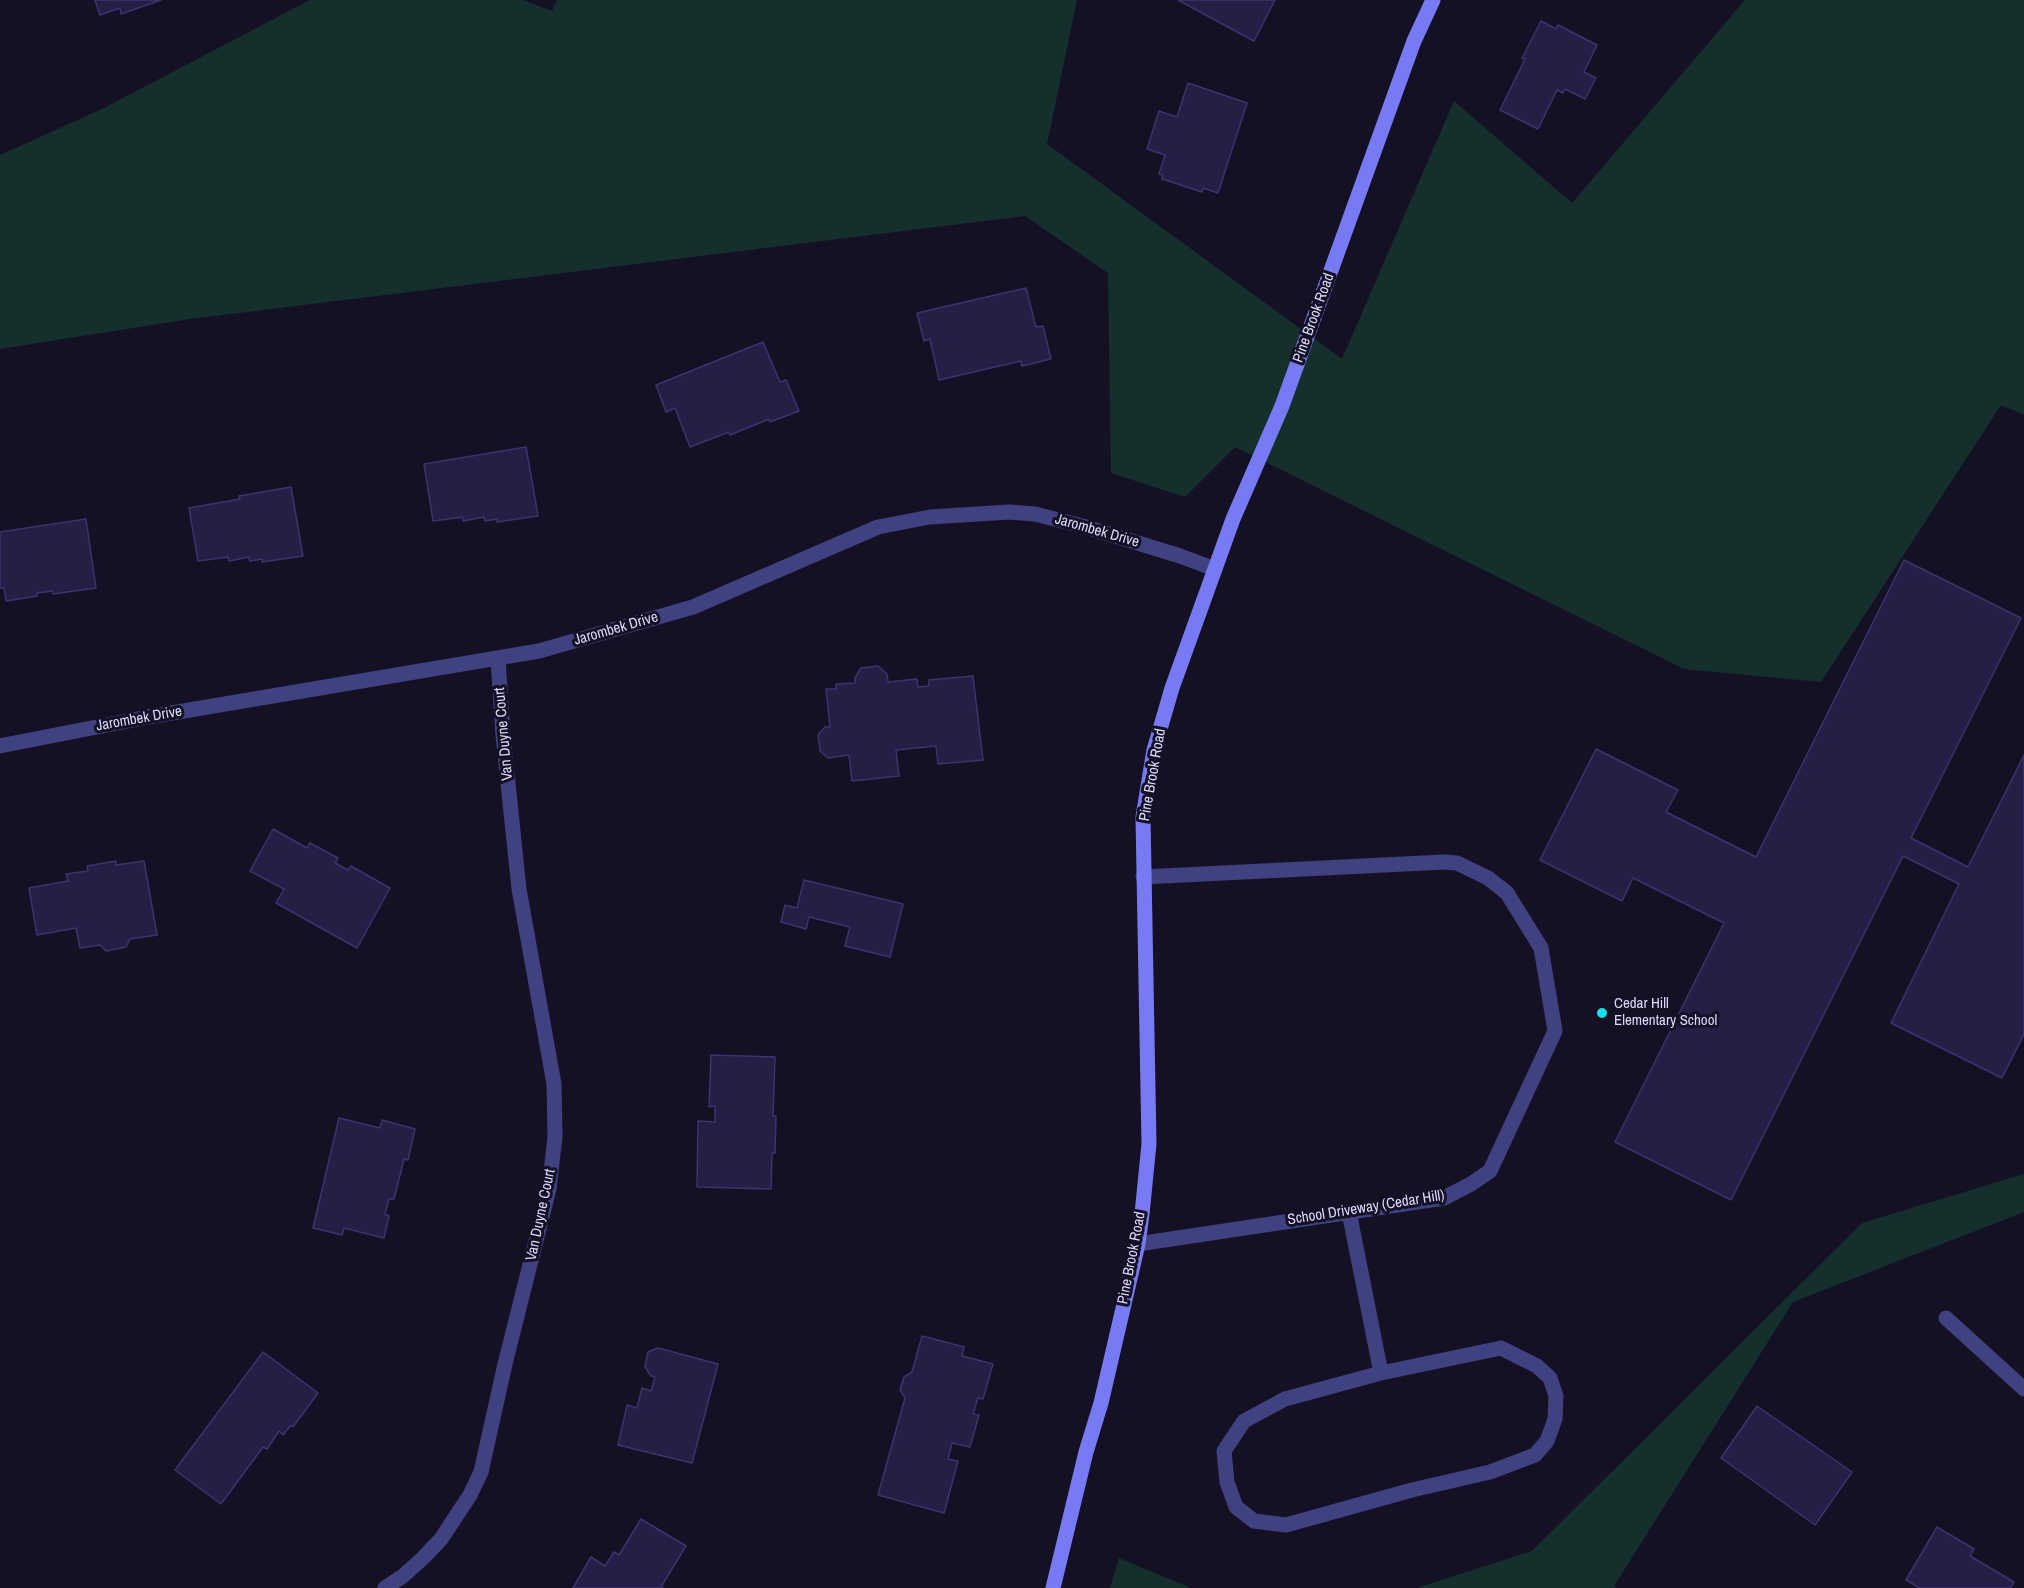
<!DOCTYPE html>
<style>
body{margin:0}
canvas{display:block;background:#141125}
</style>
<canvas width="2024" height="1588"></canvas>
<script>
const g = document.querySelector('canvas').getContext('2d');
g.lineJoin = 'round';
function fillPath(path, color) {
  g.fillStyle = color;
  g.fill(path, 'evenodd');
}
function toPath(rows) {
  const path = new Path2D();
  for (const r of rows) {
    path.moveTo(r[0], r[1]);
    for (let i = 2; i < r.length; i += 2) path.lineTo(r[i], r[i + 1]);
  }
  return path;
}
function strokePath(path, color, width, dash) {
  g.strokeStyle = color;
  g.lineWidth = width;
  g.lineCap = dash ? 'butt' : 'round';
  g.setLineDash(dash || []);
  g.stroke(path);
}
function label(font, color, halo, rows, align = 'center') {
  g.font = font + ' "Archivo Narrow",sans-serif';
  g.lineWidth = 6;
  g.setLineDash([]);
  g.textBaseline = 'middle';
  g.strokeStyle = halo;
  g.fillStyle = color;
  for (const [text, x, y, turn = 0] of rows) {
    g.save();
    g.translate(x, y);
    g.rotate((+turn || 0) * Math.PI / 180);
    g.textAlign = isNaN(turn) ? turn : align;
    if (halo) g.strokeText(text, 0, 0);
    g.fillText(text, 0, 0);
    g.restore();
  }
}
const green = toPath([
 [310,0,523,0,552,11,557,0,1077,0,1047,144,1342,359,1454,101,1572,203,1745,0,2024,0,2024,415,2001,405,1821,682,1684,669,1235,447,1185,497,1111,473,1108,273,1025,216,190,319,0,349,0,155,102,109],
 [2024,1174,2024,1212,1793,1302,1614,1586,1617,1588,1417,1588,1532,1551,1862,1223],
 [1119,1558,1191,1588,1110,1588]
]);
const building = toPath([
 [95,0,161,0,121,14,120,8,100,15,95,0],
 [1178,0,1275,0,1254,41,1178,0],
 [1541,21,1556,29,1558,25,1597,45,1584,72,1596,78,1585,99,1565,89,1563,93,1557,90,1538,129,1500,110,1525,59,1522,58,1541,21],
 [1188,83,1247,103,1218,193,1203,188,1202,192,1162,179,1163,175,1159,174,1165,155,1147,149,1159,111,1177,117,1188,83],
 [1026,288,1036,327,1043,326,1051,359,1022,366,1021,361,939,380,930,339,924,341,917,313,1026,288],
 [763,342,780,382,786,380,799,411,770,422,769,419,730,435,729,432,690,447,675,408,666,412,656,385,763,342],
 [526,447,538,516,497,522,497,519,485,521,484,517,463,521,463,517,433,521,424,464,526,447],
 [291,487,303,556,262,562,262,559,250,561,249,557,229,561,228,557,198,561,189,508,240,499,239,496,291,487],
 [86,519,96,588,53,594,52,591,37,593,37,596,6,601,4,588,0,588,0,532,86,519],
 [1904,560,2021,618,1911,838,1968,867,2024,755,2024,1034,2002,1078,1891,1023,1959,884,1903,856,1731,1200,1615,1142,1724,923,1633,878,1622,901,1540,860,1596,749,1678,790,1666,812,1756,857,1904,560],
 [878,666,887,674,888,682,917,679,918,687,929,686,929,680,973,676,983,760,938,764,936,746,896,750,899,776,852,781,849,755,828,758,820,751,818,735,825,727,830,727,826,689,836,689,836,684,855,683,855,678,861,668,878,666],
 [273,829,307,848,310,843,338,858,335,863,348,870,351,866,390,888,357,948,276,903,284,889,250,871,273,829],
 [116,861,116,865,144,861,157,935,130,939,126,947,106,951,100,945,80,948,76,928,37,935,29,888,68,881,66,874,88,871,87,866,116,861],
 [804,880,903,904,890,957,845,946,850,927,809,917,806,929,781,922,785,905,797,908,804,880],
 [711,1055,775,1057,773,1116,776,1116,775,1153,772,1153,771,1189,697,1187,698,1121,715,1122,715,1106,709,1107,711,1055],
 [339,1118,380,1128,382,1120,415,1129,408,1160,404,1159,394,1199,389,1199,385,1214,389,1216,384,1238,344,1228,342,1235,313,1228,339,1118],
 [922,1336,964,1347,962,1356,993,1364,983,1399,978,1398,973,1414,979,1415,970,1447,952,1443,948,1459,958,1461,944,1513,878,1495,905,1398,900,1390,904,1377,912,1372,922,1336],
 [658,1348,718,1364,692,1463,618,1445,627,1405,637,1408,642,1388,651,1391,655,1377,651,1376,645,1367,648,1352,658,1348],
 [263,1352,318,1393,293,1427,291,1425,283,1435,279,1431,267,1449,263,1447,221,1504,175,1470,263,1352],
 [1757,1406,1852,1472,1815,1525,1721,1458,1757,1406],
 [641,1519,686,1546,661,1587,663,1588,573,1588,591,1557,605,1566,614,1552,619,1555,641,1519],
 [1937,1527,1974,1549,1970,1556,2014,1582,2011,1588,1920,1588,1906,1580,1937,1527]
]);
const lane = toPath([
 [1349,1212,1381,1373],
 [1138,1244,1444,1198,1471,1184,1490,1171,1555,1031,1541,948,1507,893,1488,878,1457,863,1444,862,1143,877],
 [1501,1348,1537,1366,1550,1378,1556,1396,1555,1419,1547,1441,1535,1455,1490,1472,1412,1490,1286,1525,1254,1521,1236,1507,1227,1482,1224,1451,1244,1421,1285,1399,1381,1373,1501,1348]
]);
const street = toPath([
 [0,746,148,717,539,651,693,607,878,527,930,517,1009,512,1035,514,1086,527,1180,556,1215,569],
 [1946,1318,2024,1389],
 [385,1588,403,1576,423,1558,441,1539,470,1495,481,1472,505,1364,549,1189,555,1137,554,1084,519,889,503,735,498,659]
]);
const secondary = toPath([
 [1053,1588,1086,1452,1101,1403,1138,1244,1142,1214,1149,1144,1143,817,1154,750,1172,688,1233,519,1282,406,1414,41,1433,0]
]);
const markers = [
 [1602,1013,6,"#15e0ec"]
];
const streetNames = [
 ["Pine Brook Road",1314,318,-70],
 ["Jarombek Drive",1097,531,16],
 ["Jarombek Drive",616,629,-16],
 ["Jarombek Drive",139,719,-10],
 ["Van Duyne Court",504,734,-95],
 ["Pine Brook Road",1153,775,-80],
 ["School Driveway (Cedar Hill)",1366,1208,-9],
 ["Van Duyne Court",541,1215,-78],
 ["Pine Brook Road",1132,1258,-79]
];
const poiNames = [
 ["Cedar Hill",1614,1004],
 ["Elementary School",1614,1021]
];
fillPath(green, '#152f2d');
fillPath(building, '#251f45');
strokePath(building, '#3c336f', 1.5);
strokePath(lane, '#404180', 15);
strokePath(street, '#404180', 15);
strokePath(secondary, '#787af4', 15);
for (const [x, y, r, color] of markers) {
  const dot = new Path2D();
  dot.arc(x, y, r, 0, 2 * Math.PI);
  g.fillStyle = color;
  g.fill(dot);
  strokePath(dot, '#141125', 2);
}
label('15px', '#dbd9fc', '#141125', streetNames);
label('15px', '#dbd9fc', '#141125', poiNames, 'left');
</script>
